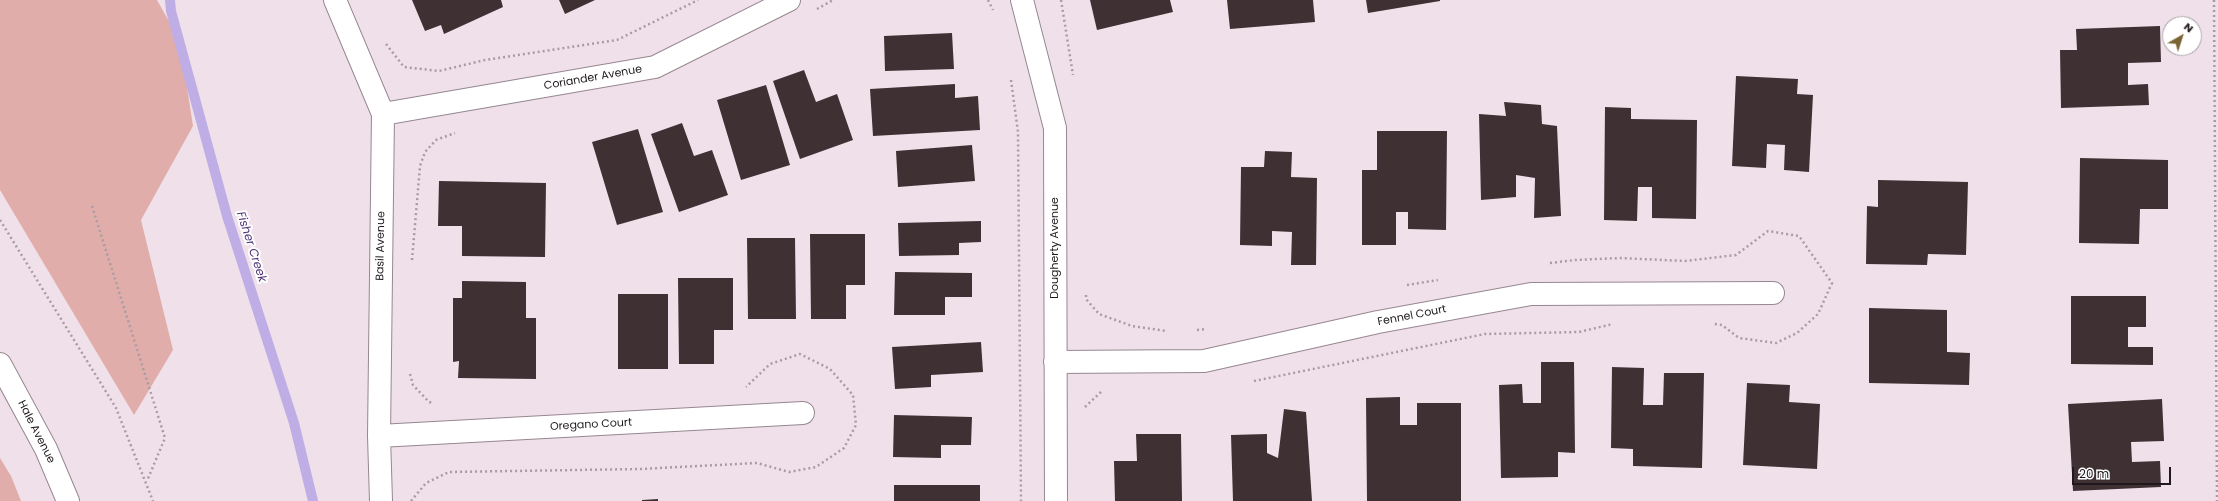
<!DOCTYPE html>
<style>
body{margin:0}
#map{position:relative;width:2218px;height:501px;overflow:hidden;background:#f0e0ea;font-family:Poppins,sans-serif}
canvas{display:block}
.north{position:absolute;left:2162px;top:16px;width:40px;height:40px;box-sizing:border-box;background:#fff;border:1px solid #a5a3a5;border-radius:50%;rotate:39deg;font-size:11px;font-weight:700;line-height:16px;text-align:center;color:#1f191d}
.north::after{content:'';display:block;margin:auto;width:14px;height:18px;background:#7b6434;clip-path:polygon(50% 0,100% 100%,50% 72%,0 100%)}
.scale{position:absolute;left:2072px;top:467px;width:99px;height:18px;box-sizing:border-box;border:2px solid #1f191d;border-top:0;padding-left:5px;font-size:12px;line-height:14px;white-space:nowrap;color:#1f191d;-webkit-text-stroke:3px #fff;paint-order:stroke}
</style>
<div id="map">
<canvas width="2218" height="501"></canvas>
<div class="north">N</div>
<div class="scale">20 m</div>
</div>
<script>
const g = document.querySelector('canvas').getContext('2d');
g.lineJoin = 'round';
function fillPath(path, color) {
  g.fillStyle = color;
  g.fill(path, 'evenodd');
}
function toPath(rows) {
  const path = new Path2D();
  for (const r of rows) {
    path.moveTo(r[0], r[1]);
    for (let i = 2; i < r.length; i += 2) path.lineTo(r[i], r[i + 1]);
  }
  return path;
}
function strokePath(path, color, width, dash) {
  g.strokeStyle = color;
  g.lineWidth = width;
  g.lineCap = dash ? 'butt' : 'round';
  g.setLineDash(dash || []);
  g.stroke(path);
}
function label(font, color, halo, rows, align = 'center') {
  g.font = font + ' Poppins,sans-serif';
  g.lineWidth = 4;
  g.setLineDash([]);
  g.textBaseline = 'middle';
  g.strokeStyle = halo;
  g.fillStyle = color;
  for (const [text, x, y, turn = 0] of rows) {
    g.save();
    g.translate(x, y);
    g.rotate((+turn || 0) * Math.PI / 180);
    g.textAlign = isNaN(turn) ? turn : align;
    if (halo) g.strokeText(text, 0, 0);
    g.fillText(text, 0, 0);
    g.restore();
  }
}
const green = toPath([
 [0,0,157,0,180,41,193,126,141,220,173,350,134,415,0,190],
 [0,458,11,476,21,501,0,501]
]);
const stream = toPath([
 [170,0,171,11,227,216,294,423,313,501]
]);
const building = toPath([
 [412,0,501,0,503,7,444,34,441,25,425,31],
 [559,0,595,0,565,14],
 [1090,0,1170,0,1173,12,1097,30],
 [1227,0,1313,0,1315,22,1230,29],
 [1366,0,1440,0,1440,1,1368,13],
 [2160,26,2161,62,2128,63,2128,85,2148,84,2149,105,2061,108,2060,50,2077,50,2076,29],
 [952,33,954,69,885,71,884,36],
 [804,70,816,102,837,94,853,140,800,159,773,81],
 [1736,76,1798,79,1797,94,1813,95,1809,172,1784,170,1785,145,1767,144,1766,168,1732,166],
 [955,84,955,98,978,96,980,130,873,136,870,89],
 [766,85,790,165,741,180,717,100],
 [1504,102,1541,105,1542,124,1557,126,1561,216,1534,218,1535,178,1516,175,1516,197,1481,200,1479,114,1506,116],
 [1605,107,1631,108,1631,119,1697,120,1696,219,1652,218,1652,187,1638,187,1637,221,1604,220],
 [682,123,694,156,712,150,728,195,679,212,651,134],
 [638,129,663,212,617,225,592,142],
 [1377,131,1447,131,1446,230,1408,229,1408,212,1396,212,1396,245,1362,245,1362,170,1377,170],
 [972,145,975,181,898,187,896,151],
 [1265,151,1292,152,1291,177,1317,178,1316,265,1291,265,1292,232,1272,231,1272,246,1240,245,1241,167,1264,167],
 [2080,158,2168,160,2168,209,2140,209,2139,244,2079,243],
 [1878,180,1968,182,1966,255,1928,254,1927,265,1866,264,1867,206,1878,207],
 [439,181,546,183,545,257,462,256,462,226,438,226],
 [981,221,981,242,959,243,959,255,899,256,898,223],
 [810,234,865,234,865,285,846,285,846,319,811,319],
 [747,238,795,238,796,319,748,319],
 [895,272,972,273,972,297,945,297,945,315,894,315],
 [678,278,733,278,733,330,714,330,714,364,679,364],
 [462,281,526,282,526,318,536,318,536,379,458,378,459,361,453,362,453,298,462,298],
 [618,294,668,294,668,369,618,369],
 [2071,296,2146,296,2146,327,2128,327,2128,347,2153,347,2153,365,2071,364],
 [1869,308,1947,310,1947,352,1970,353,1969,385,1869,383],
 [981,342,983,372,931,375,931,387,895,389,892,347],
 [1541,362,1574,362,1575,453,1558,452,1558,477,1501,478,1499,385,1522,384,1523,403,1541,403],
 [1612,367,1644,368,1643,405,1663,405,1664,373,1704,373,1702,468,1633,466,1633,449,1611,448],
 [1747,383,1790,385,1789,402,1820,404,1817,469,1743,465],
 [1400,397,1400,425,1417,425,1417,403,1461,403,1461,501,1367,501,1366,398],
 [2162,399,2164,441,2131,442,2132,462,2160,461,2161,487,2073,491,2068,404],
 [1284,409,1306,412,1312,501,1233,501,1231,435,1267,434,1267,453,1278,458],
 [894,415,972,417,971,445,941,445,941,458,893,457],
 [1136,434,1181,434,1182,501,1115,501,1114,461,1137,461],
 [894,485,980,485,980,501,894,501],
 [658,499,658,501,642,501,642,500]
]);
const path = toPath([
 [988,0,993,10],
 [1061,0,1073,75],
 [2214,0,2217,501],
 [817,9,833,0],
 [386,44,404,67,439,71,485,60,617,40,698,0],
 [1011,80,1018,132,1021,501],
 [92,206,165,438,147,481],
 [0,220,116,408,153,501],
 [412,260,420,166,425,152,436,140,455,133],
 [1550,263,1575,260,1620,258,1685,261,1736,255,1768,231,1799,236,1832,283,1818,314,1797,333,1776,343,1739,338,1722,325,1714,324],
 [1407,285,1438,280],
 [1086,295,1086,299,1099,314,1132,326,1166,331],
 [1197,330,1207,329],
 [410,374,413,385,429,402,433,403],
 [1254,381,1485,334,1579,332,1613,324],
 [1085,407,1102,391],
 [411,501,426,483,449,472,640,469,757,463,789,472,816,467,844,448,856,425,853,395,830,369,800,354,770,364,746,387]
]);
const street = toPath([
 [335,0,383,114,379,436,381,501],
 [1022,0,1055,128,1056,501],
 [383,114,655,67,789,0],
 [1055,362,1204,361,1378,322,1531,294,1773,293],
 [379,436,803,413]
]);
const secondary = toPath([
 [0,364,46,449,68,501]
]);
const streetNames = [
 ["Coriander Avenue",593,78,-10],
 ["Basil Avenue",381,246,-89],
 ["Dougherty Avenue",1055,248,-90],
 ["Fennel Court",1412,316,-11],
 ["Oregano Court",591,425,-3],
 ["Hale Avenue",36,432,63]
];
const waterNames = [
 ["Fisher Creek",251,247,72]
];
fillPath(green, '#e1adaa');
strokePath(stream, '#bfade6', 10);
fillPath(building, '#3e3033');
strokePath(street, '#968790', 24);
strokePath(secondary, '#968790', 24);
strokePath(path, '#a89ca4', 2.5, [2, 3]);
strokePath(street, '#fff', 22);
strokePath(secondary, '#fff', 22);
label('11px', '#1f191d', '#fff', streetNames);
label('italic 12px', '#503579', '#fff', waterNames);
</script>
